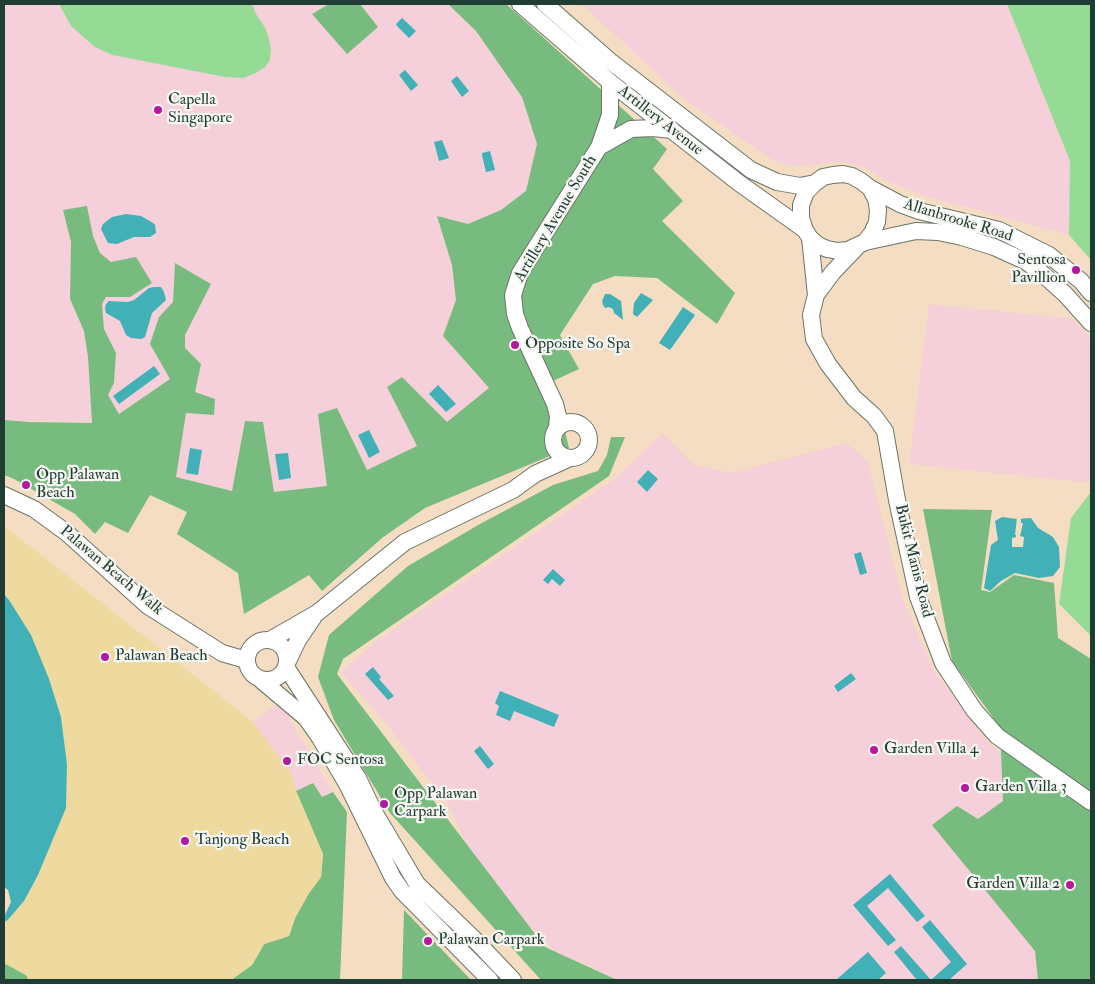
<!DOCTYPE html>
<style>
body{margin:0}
#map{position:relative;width:1095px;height:984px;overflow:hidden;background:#f4ddc2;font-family:"IM FELL Double Pica",serif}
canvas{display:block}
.frame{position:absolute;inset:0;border:5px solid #1f3d34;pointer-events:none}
</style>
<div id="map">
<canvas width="1095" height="984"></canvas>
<div class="frame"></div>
</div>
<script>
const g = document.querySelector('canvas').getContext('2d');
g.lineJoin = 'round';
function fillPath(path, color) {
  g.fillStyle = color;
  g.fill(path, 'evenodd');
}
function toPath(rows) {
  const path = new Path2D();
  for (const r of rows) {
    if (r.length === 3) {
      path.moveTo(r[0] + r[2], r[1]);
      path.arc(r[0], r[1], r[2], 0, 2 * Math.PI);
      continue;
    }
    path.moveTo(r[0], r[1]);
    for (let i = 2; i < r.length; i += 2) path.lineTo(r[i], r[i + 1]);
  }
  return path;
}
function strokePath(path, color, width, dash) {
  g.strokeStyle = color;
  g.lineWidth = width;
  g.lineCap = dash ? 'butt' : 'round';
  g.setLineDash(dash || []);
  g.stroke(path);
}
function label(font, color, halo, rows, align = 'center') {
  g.font = font + ' "IM FELL Double Pica",serif';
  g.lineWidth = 4.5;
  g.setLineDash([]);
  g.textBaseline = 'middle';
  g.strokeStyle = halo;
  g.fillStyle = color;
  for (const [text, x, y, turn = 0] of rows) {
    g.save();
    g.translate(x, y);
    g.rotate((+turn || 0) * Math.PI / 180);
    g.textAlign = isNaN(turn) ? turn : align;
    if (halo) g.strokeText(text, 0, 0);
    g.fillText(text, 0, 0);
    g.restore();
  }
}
const built = toPath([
 [4,4,329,4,312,13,378,27,360,4,448,4,476,31,522,97,537,144,526,191,501,210,468,224,437,216,452,265,456,300,443,336,489,388,447,422,402,377,387,387,417,446,367,470,337,408,327,486,274,492,263,423,245,421,232,491,176,477,186,413,214,415,195,392,201,364,185,349,185,335,211,284,176,263,173,302,159,317,151,344,170,379,119,414,108,395,114,383,116,353,104,329,102,304,106,297,130,297,111,262,100,253,93,236,86,206,63,211,71,242,70,299,84,331,88,357,92,423,4,420],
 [582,4,1007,4,1070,161,1069,235,922,195,887,181,862,166,842,162,792,166,776,162,684,99],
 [929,304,1073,319,1091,339,1091,483,909,464],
 [662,433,693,465,732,473,846,443,867,460,903,601,935,672,986,741,1032,777,1091,980,604,980,593,966,560,956,513,910,468,847,449,806,390,728,341,672,378,640,616,478],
 [280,703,333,792,322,797,313,783,279,807,230,738]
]);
const green = toPath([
 [59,4,252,4,256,14,264,26,268,35,271,48,270,60,265,67,256,73,243,78,225,77,113,55,95,47,71,26],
 [1007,4,1091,4,1091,260,1069,235,1070,161],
 [1091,492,1091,636,1059,604,1071,518]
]);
const forest = toPath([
 [329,4,360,4,378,27,347,54,312,14],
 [448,4,506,4,667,149,653,169,683,201,662,221,735,293,717,324,657,278,615,276,593,284,560,335,579,369,553,381,569,448,425,508,382,538,322,591,309,575,244,614,238,573,177,534,187,512,150,495,128,533,105,522,95,534,75,514,14,479,4,475,4,420,30,422,92,423,88,357,84,331,70,299,71,242,63,210,87,206,93,236,100,253,111,262,136,257,152,283,130,297,106,297,102,304,104,329,116,353,114,383,108,395,119,414,170,379,150,344,159,317,173,302,175,263,211,284,185,335,185,348,201,364,195,392,215,399,214,415,186,413,176,477,232,491,245,421,263,422,274,492,327,486,318,414,337,408,367,470,417,446,387,387,402,377,447,422,489,388,443,336,456,300,452,265,437,216,468,224,501,210,526,191,537,144,522,97,476,31],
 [611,437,625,437,609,476,343,659,337,674,545,947,617,980,541,980,390,813,334,720,318,677,329,635,408,566,480,524,553,485,598,471,607,455],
 [923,509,992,510,981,590,990,592,1014,575,1054,583,1058,638,1091,659,1091,980,1038,980,1035,951,932,825,957,806,978,819,1003,801,1000,727,952,661],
 [313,783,322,797,333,792,347,812,340,980,231,980,252,965,264,944,289,936,295,918,309,893,321,877,323,854,296,791],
 [404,910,471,980,402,980],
 [4,963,26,975,29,980,4,980]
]);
const sand = toPath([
 [4,526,254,723,292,774,296,791,323,854,321,877,309,893,295,918,289,936,264,944,252,965,231,980,29,980,26,975,4,963,4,925,24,901,38,875,66,808,67,765,61,717,9,600,4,594]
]);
const water = toPath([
 [402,18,416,31,409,38,397,26,396,24],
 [405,70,418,85,411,91,399,75],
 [457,76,469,91,462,97,451,81],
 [442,140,449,158,439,161,434,142],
 [490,151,495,170,486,172,482,155,482,153],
 [126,214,141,216,153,223,155,225,156,233,150,237,134,237,117,244,108,243,101,229,103,224,112,217],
 [154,287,161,287,164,292,166,300,152,313,145,337,141,339,131,338,126,335,120,321,106,313,105,309,106,304,109,301,128,302,134,300,149,288],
 [641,293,653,300,637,317,633,314,634,303],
 [605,294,610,294,621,301,623,320,614,313,613,309,609,307,605,308,603,305,602,301],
 [683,307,695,315,670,350,659,343],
 [154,366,160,374,119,404,113,396],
 [438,385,456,404,446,412,429,394],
 [369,430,380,452,369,458,358,435],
 [190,448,202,450,198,475,186,473],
 [288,453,291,478,279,480,275,454],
 [648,470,658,479,647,492,637,482],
 [1002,517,1017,519,1031,518,1038,528,1053,537,1059,547,1060,567,1053,576,1039,578,1015,573,1001,581,990,591,984,588,991,545,998,540,995,521],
 [861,552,867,573,860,575,854,554],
 [553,569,565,580,560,586,552,579,548,584,543,580],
 [4,594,9,600,31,635,49,679,61,717,67,765,66,808,38,875,24,901,6,922,4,917,11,902,8,890,4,887],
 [373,667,381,677,379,679,394,696,388,700,365,674],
 [851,673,856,679,838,692,834,686],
 [500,691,559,715,554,727,514,711,510,721,496,715,499,706,495,703],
 [480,746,494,764,488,769,474,751],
 [890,874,925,916,917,922,888,888,867,906,896,940,888,946,853,905],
 [930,920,967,964,949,980,917,980,894,952,901,946,931,980,951,962,922,927],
 [868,952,886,973,878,980,836,980]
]);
const pier = toPath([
 [1017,517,1021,517,1021,523,1023,523,1020,536,1024,537,1023,547,1012,547,1012,538,1016,537,1016,535,1015,535]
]);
const minor = toPath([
 [520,4,610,82,739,183,805,230],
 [545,4,610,61,751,170,777,182,800,186,815,183,823,177,833,175,843,174,852,176,861,181,870,188,876,199,878,210,877,222,872,233,865,242,848,250,838,251,827,249,818,245,810,238,805,230,801,218,801,205,806,192,815,183],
 [599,147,631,129,653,128,672,130],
 [870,188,900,204,919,211,999,230,1049,255,1081,281,1091,293],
 [810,238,816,295,811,315,814,339,828,364,854,398,874,416,885,431,897,500,918,597,943,663,974,710,997,736,1091,802],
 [865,242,916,231,938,232,962,237,994,247,1025,261,1038,270,1065,294,1091,323],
 [816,295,833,272,857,247],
 [571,440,18],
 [557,428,558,416,555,404,520,328,515,314,513,295,520,273,599,147,610,115,610,82],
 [4,495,34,509,67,533,148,606,222,653,246,660],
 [267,660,20],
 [270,640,317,613,405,542,513,490,535,474,568,459],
 [288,661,298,640,313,618],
 [286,667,358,778,373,810,417,884,474,939,513,980],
 [261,680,306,718,320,738,348,786,393,878,402,891,490,980]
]);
const markers = [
 [158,110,5,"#b5179e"],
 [1076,270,5,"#b5179e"],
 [515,345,5,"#b5179e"],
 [26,485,5,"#b5179e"],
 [105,657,5,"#b5179e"],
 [874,750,5,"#b5179e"],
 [287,761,5,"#b5179e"],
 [965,788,5,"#b5179e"],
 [384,804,5,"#b5179e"],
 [185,841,5,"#b5179e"],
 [1070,885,5,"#b5179e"],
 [428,941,5,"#b5179e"]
];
const poiNames = [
 ["Capella",168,101],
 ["Singapore",168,119],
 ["Sentosa",1066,261,"right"],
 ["Pavillion",1066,279,"right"],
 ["Opposite So Spa",525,345],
 ["Opp Palawan",36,476],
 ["Beach",36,494],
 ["Palawan Beach",115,657],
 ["Garden Villa 4",884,750],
 ["FOC Sentosa",297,761],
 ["Garden Villa 3",975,788],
 ["Opp Palawan",394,795],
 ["Carpark",394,813],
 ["Tanjong Beach",195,841],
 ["Garden Villa 2",1060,885,"right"],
 ["Palawan Carpark",438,941]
];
const streetNames = [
 ["Artillery Avenue",660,121,38],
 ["Artillery Avenue South",556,219,-59],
 ["Allanbrooke Road",958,221,17],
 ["Bukit Manis Road",913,561,76],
 ["Palawan Beach Walk",111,571,40]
];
fillPath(built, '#f5cfd9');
fillPath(green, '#95db95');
fillPath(forest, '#78bb7e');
fillPath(sand, '#eeda9e');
fillPath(water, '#41b1b7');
fillPath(pier, '#f4ddc2');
strokePath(minor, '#6a7566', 18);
strokePath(minor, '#fff', 16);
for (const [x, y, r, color] of markers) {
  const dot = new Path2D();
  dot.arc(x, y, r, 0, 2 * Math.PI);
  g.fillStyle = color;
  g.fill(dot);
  strokePath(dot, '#f6f6f2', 2);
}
label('16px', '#1f3d34', '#f6f6f2', poiNames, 'left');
label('16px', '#1f3d34', '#f6f6f2', streetNames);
</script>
